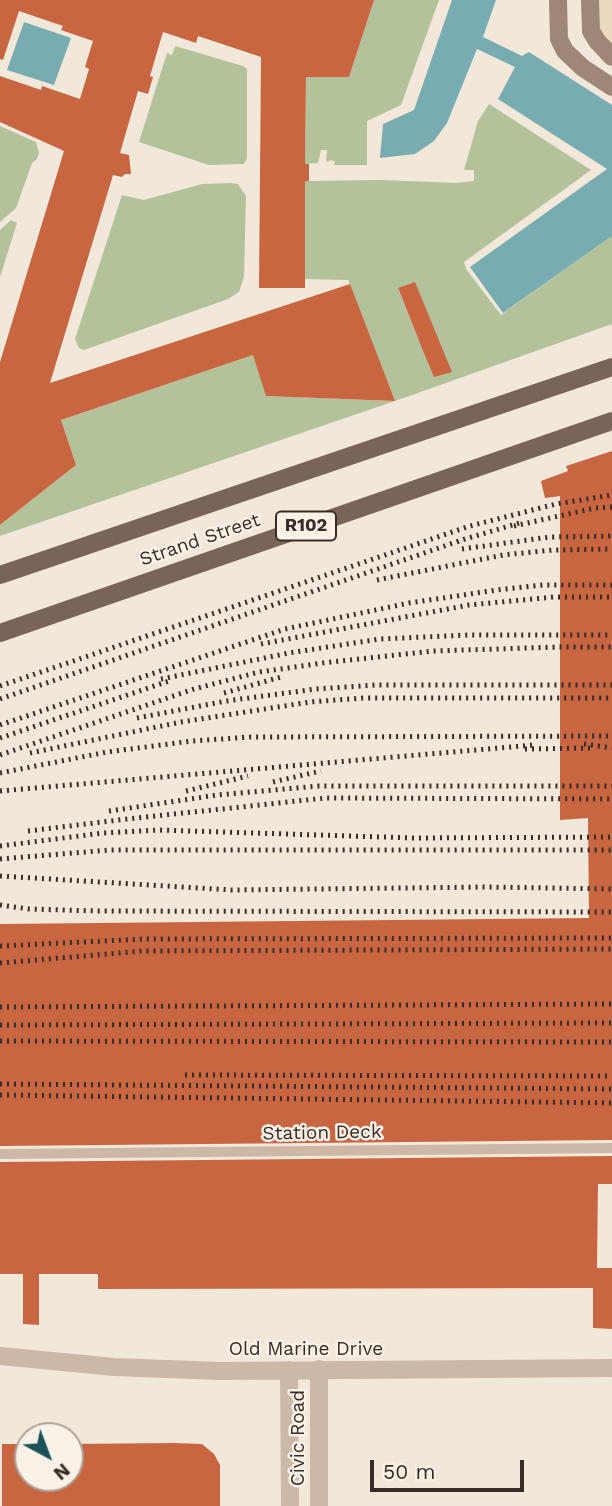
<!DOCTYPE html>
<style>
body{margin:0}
#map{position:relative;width:612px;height:1506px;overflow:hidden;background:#f2e8da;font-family:"Work Sans",sans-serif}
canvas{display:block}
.north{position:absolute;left:14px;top:1422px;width:70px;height:70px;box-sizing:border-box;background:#faf2e7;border:2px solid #aca39a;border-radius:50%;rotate:139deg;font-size:19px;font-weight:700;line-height:28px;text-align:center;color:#372c27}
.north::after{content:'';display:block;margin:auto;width:24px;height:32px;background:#1c5359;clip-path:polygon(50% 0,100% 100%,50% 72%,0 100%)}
.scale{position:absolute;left:370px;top:1460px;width:154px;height:32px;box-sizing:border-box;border:4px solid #372c27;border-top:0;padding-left:9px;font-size:21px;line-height:24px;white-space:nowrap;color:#372c27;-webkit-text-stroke:5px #faf2e7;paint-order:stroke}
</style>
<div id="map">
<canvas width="612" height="1506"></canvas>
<div class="north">N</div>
<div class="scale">50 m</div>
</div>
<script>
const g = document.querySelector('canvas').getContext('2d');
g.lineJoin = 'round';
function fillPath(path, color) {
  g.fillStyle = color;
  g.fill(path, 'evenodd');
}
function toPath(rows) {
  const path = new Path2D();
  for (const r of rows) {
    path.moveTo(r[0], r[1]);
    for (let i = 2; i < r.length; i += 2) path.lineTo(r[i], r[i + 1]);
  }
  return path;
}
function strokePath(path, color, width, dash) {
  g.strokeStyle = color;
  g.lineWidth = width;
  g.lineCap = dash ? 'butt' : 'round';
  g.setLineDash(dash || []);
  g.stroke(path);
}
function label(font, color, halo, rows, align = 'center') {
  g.font = font + ' "Work Sans",sans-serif';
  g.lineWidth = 5;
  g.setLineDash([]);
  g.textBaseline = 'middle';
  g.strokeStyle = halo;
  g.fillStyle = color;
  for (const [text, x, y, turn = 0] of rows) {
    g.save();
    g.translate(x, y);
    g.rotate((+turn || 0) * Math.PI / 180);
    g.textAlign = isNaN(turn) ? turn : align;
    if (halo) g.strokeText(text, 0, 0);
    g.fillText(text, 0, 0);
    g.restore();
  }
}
const green = toPath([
 [374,0,439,0,401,105,367,121,367,165,334,165,335,162,332,160,326,162,327,150,321,150,318,163,305,164,306,77,349,77],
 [175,46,243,66,247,69,247,158,244,164,209,165,139,142,167,53,172,55],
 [489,104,591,170,464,262,466,269,501,315,612,236,612,324,395,401,0,536,0,525,76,465,61,420,253,355,267,396,394,401,348,280,305,279,305,181,381,180,456,183,474,181,474,170,464,170,478,121],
 [415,282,421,346,398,289],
 [0,126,36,142,39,153,37,159,32,163,16,208,0,222],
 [231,183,238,184,246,196,244,277,239,292,228,299,84,350,79,348,75,339,122,195,144,200,202,184],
 [11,220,17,223,0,277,0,230]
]);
const plaza = toPath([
 [594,0,612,0,612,47,598,36]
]);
const water = toPath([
 [452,0,496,0,483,37,522,56,529,52,612,105,612,236,503,313,470,267,607,169,498,99,515,67,477,49,447,123,434,141,415,154,380,158,383,124,414,110],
 [24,22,71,38,54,85,7,70]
]);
const building = toPath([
 [0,0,374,0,349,77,306,77,305,164,309,164,309,181,305,181,305,288,259,288,261,57,198,36,196,43,163,32,150,76,153,77,148,94,138,91,120,153,129,155,131,174,125,174,122,177,113,175,50,383,350,284,395,401,266,396,253,355,61,420,76,465,0,525,0,362,64,151,0,122,0,76,41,90,42,86,80,99,89,69,85,67,93,41,61,30,63,26,19,11,3,60,0,59],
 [415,282,431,321,452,372,434,377,421,346,398,288],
 [612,451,612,1140,0,1146,0,924,589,918,588,818,560,820,560,496,545,498,541,481,568,471,566,466],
 [612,1156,612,1184,598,1184,597,1268,612,1268,612,1329,593,1328,593,1288,98,1289,98,1274,39,1274,39,1325,23,1324,23,1274,0,1274,0,1162],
 [174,1443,202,1444,214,1454,220,1465,220,1506,2,1506,2,1444,28,1444,28,1478,70,1478,70,1444]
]);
const service = toPath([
 [0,1154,612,1148]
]);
const minor = toPath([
 [0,1356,114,1367,220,1371,612,1368],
 [319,1369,319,1506],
 [289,1370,290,1506]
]);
const secondary = toPath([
 [558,0,559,39,565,51,583,68,612,87],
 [590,0,591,31,597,41,612,57]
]);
const primary = toPath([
 [0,575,612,367],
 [0,633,612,421]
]);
const rail = toPath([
 [514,526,595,508,612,507],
 [462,549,550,537,612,536],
 [377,580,503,555,553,550,612,549],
 [261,644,469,605,554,597,612,597],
 [161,679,289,653,380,639,468,635,612,635],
 [0,686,470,526,556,504,612,495],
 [224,693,281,677],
 [0,699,465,539,523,522],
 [137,718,226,701,316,689,376,685,612,685],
 [0,725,285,629,409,603,497,590,543,585,612,585],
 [0,738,172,680],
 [584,744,612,748],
 [525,749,595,748],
 [30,753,181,722,310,702,363,698,612,698],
 [0,755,194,689,259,672,323,663,433,651,559,647,612,647],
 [0,773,107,752,192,741,251,737,612,736],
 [273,782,321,771],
 [0,791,534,745],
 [186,791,248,776],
 [109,811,217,795,319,786,612,786],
 [28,831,127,819,326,798,612,799],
 [0,846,103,833,158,830,415,838,612,837],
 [0,859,110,850,612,850],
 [0,876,232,890,488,887,612,889],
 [0,905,29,909,98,911,612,912],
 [0,946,144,939,612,938],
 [0,963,143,951,612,949],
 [0,1007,612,1004],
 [0,1025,612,1023],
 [0,1041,612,1042],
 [185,1075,612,1076],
 [0,1084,612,1089],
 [0,1095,612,1103]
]);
const shields = [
 [306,526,60]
];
const shieldNames = [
 ["R102",306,526]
];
const streetNames = [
 ["Strand Street",200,540,-19],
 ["Station Deck",322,1133,-1],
 ["Old Marine Drive",306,1349],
 ["Civic Road",298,1438,-90]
];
fillPath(green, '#b3c29a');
fillPath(plaza, '#ebd9c1');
fillPath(water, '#79acb0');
fillPath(building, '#c96642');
strokePath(service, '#cbb8a6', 10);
strokePath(minor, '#cbb8a6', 18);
strokePath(secondary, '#9e8777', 18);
strokePath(primary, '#796458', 18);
strokePath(rail, '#372c27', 5, [2, 5]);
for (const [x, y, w] of shields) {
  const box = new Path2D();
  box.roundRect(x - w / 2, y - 14.5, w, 29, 5);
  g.fillStyle = '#faf2e7';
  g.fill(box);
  strokePath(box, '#372c27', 2);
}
label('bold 18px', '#372c27', null, shieldNames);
label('19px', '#372c27', '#faf2e7', streetNames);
</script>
